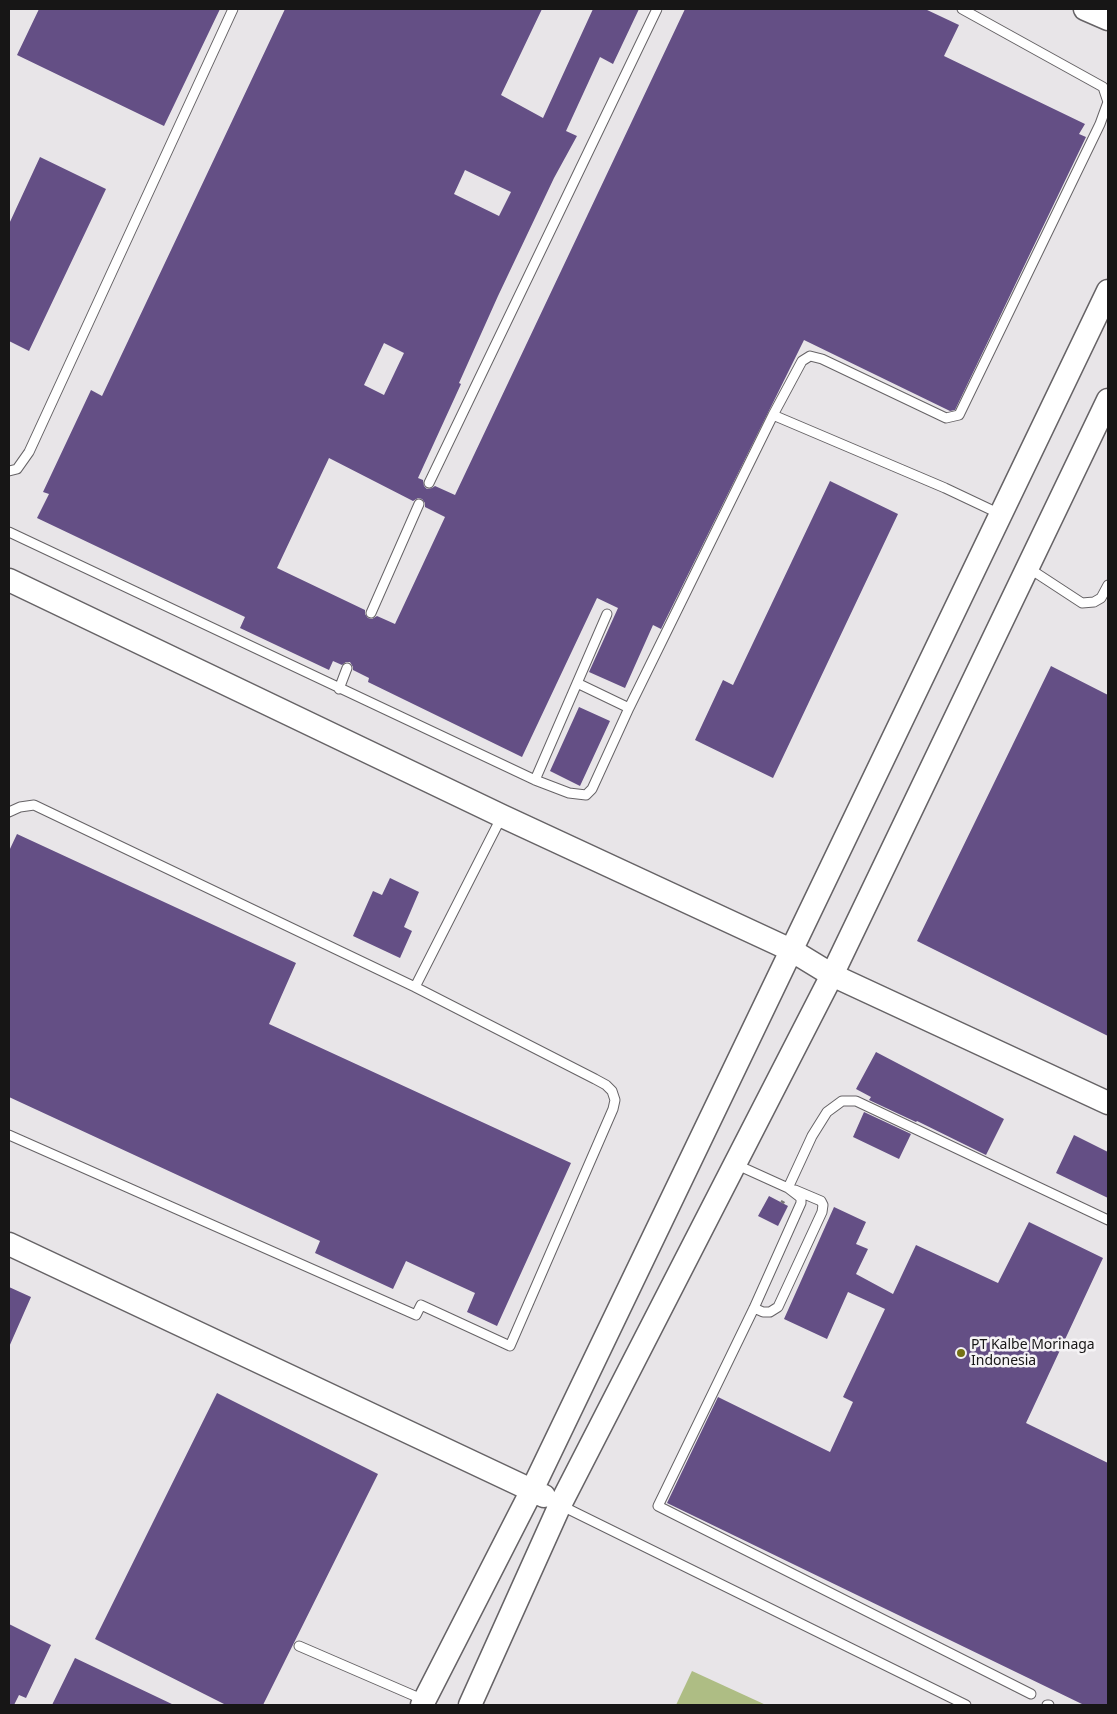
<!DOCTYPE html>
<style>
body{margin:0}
#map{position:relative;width:1117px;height:1714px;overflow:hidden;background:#e8e5e8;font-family:"Noto Sans",sans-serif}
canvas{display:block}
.frame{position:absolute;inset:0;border:10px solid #171616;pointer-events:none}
</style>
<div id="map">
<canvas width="1117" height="1714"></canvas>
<div class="frame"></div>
</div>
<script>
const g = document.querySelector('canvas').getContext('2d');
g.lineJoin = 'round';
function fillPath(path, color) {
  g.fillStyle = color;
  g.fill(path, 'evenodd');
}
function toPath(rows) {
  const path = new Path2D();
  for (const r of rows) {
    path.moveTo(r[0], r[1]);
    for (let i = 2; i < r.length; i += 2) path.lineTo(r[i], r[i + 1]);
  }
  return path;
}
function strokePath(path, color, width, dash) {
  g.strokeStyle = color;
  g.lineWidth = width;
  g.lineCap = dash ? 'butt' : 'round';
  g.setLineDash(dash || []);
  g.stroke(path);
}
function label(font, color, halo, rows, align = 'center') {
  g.font = font + ' "Noto Sans",sans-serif';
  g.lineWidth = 5;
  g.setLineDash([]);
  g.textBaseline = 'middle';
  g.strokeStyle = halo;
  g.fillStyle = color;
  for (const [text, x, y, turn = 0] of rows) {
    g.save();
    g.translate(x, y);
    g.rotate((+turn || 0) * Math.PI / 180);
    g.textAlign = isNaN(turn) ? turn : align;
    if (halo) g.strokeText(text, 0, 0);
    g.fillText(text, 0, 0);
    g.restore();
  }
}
const green = toPath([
 [692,1671,766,1705,676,1705]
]);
const building = toPath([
 [39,9,220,9,164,126,17,55],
 [285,9,542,9,501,95,543,118,593,9,639,9,613,64,600,57,566,131,577,136,554,178,498,296,459,383,461,384,418,478,423,480,424,486,427,489,432,488,435,486,455,495,685,9,925,9,959,25,944,56,1085,124,1079,134,1086,137,955,410,950,411,804,340,661,629,653,625,625,688,589,672,618,608,597,598,522,757,368,682,369,678,353,670,353,667,350,662,346,662,342,665,333,661,329,670,240,628,245,617,37,518,49,494,43,492,91,390,102,396],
 [465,170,511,192,499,216,454,194],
 [384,343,404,353,384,395,364,385],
 [329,458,413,501,418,498,422,499,425,503,425,507,445,517,395,624,377,616,372,619,368,618,365,614,365,610,277,568],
 [40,157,106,189,29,351,9,341,9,224],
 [830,481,898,514,773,778,695,740,723,680,733,685],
 [1051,666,1108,695,1108,1036,917,941],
 [579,707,610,721,580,786,550,771],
 [17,834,296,963,269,1024,571,1163,497,1326,467,1312,475,1293,406,1261,393,1289,315,1253,320,1241,9,1097,9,851],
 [390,878,419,892,404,927,412,931,400,958,353,936,373,891,382,895],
 [876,1052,1004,1119,986,1155,917,1121,916,1122,869,1100,871,1097,856,1089],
 [864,1112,911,1134,899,1159,853,1137],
 [1074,1135,1108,1152,1108,1198,1056,1173],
 [769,1196,788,1206,778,1226,758,1216],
 [834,1207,866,1222,856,1244,868,1249,856,1274,893,1294,916,1245,998,1283,1029,1222,1103,1258,1026,1423,1108,1463,1108,1705,1084,1705,667,1503,718,1397,830,1452,853,1402,843,1397,885,1309,848,1292,827,1339,784,1319],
 [9,1287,31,1297,9,1347],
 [217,1393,378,1474,263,1705,226,1705,95,1639],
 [9,1624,51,1645,26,1698,19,1695,14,1705,9,1705],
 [75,1658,174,1705,52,1705]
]);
const path = toPath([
 [781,1201,788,1205]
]);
const service = toPath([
 [773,415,945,488,1000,514],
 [9,471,17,469,29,452,233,9],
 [429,483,657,9],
 [9,532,535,780,569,793,586,795,592,789,629,708,773,415,802,361,810,356,822,359,946,418,959,415,1100,124,1108,102,1103,87,962,9],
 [1027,567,1082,603,1094,602,1101,598,1108,585],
 [371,613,419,504],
 [577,683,629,708],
 [339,689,347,668],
 [535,780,607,614],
 [9,812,20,807,34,805,415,987,595,1079,606,1085,612,1091,615,1100,613,1109,510,1346,421,1305,416,1315,9,1135],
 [415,987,502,816],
 [735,1164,788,1188,801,1198,801,1203,754,1308,658,1506,1031,1694],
 [788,1188,812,1136,827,1112,842,1101,856,1101,1108,1220],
 [754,1308,763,1312,770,1312,778,1307,822,1212,823,1205,821,1201,795,1190],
 [560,1505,966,1705],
 [299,1646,424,1700],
 [1047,1705,1049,1705]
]);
const tertiary = toPath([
 [1085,9,1108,19],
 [9,580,502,816,791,950,832,975,1108,1103],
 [9,1244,544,1496],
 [422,1705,532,1490,1108,291],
 [470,1705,560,1505,832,975,1108,400]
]);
const markers = [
 [961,1353,5,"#747114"]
];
const poiNames = [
 ["PT Kalbe Morinaga",971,1345],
 ["Indonesia",971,1361]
];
fillPath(green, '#aebd84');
fillPath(building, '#644f85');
strokePath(service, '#666366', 11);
strokePath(tertiary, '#666366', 25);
strokePath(path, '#767475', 2.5, [4, 4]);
strokePath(service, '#fff', 9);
strokePath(tertiary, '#fff', 22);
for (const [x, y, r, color] of markers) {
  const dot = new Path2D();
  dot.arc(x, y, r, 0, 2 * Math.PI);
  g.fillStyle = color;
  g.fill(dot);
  strokePath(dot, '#f5f3f5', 2);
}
label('14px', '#171616', '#f5f3f5', poiNames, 'left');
</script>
